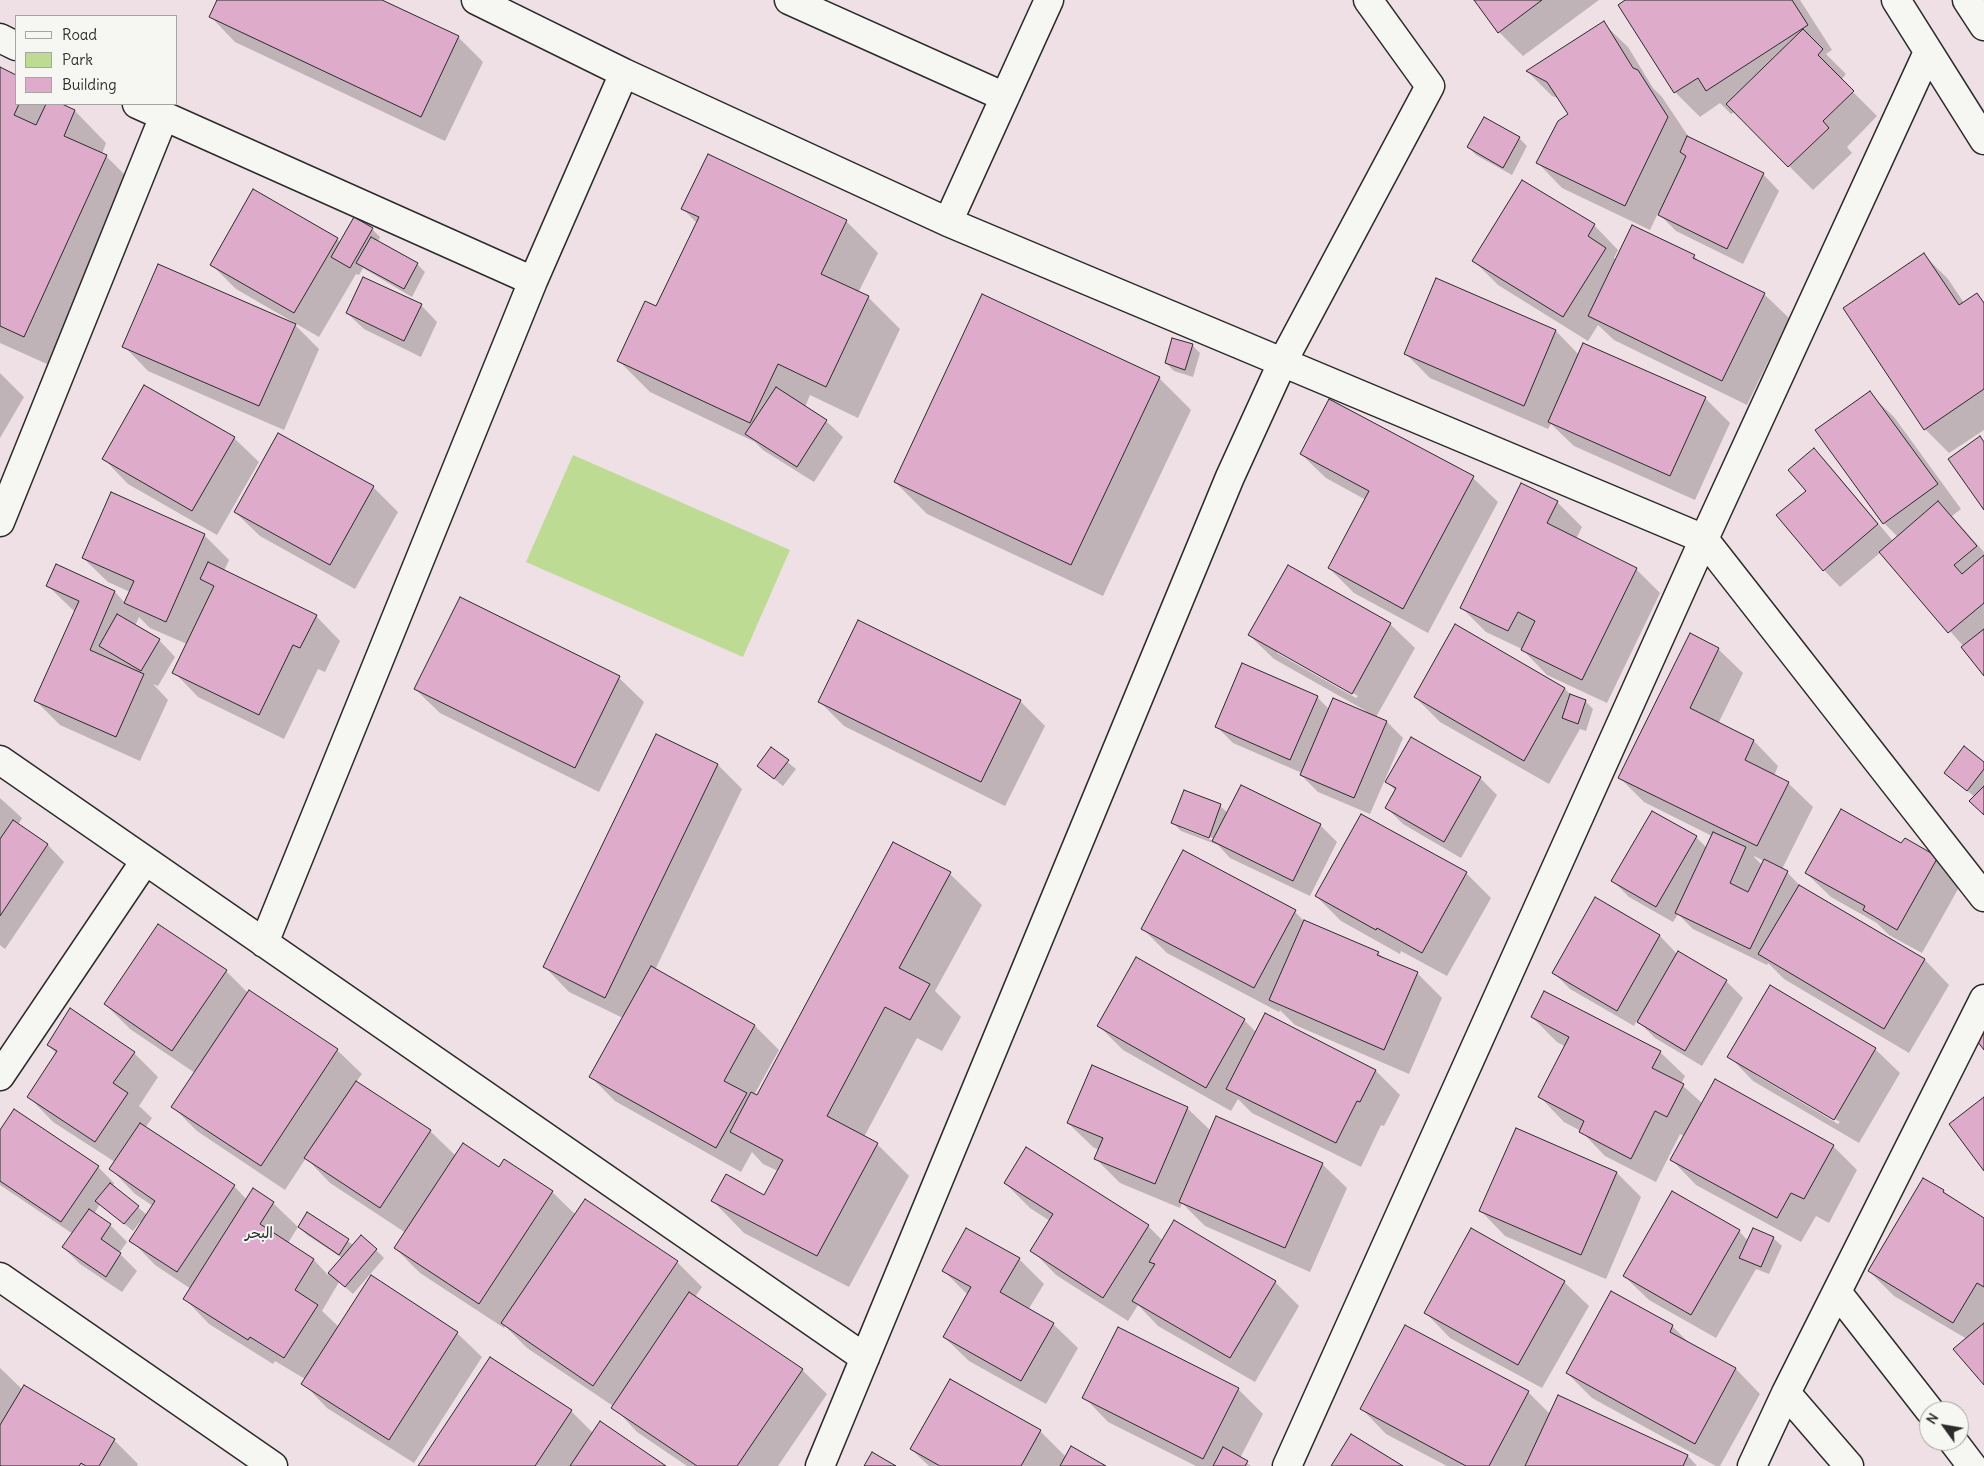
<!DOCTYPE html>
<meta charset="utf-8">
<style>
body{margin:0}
#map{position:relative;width:1984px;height:1466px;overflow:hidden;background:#efe0e6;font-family:Delius,sans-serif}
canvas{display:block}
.legend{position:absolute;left:15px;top:15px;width:162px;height:90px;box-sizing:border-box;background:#f6f6f2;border:1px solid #a5a5a2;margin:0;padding:6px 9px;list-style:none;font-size:15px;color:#2b2b2b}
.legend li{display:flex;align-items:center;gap:10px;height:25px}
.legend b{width:25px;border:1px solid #a5a5a2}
.north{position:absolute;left:1919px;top:1401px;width:50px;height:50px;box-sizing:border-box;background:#f6f6f2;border:1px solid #a5a5a2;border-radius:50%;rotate:302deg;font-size:14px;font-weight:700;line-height:20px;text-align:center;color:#2b2b2b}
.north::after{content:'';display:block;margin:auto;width:18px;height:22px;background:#2b2b2b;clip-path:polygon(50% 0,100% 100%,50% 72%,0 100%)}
</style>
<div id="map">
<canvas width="1984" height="1466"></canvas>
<ul class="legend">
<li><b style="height:6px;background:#f6f6f2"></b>Road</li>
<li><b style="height:14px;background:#bddb93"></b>Park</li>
<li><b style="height:14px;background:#deacca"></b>Building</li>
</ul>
<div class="north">N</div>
</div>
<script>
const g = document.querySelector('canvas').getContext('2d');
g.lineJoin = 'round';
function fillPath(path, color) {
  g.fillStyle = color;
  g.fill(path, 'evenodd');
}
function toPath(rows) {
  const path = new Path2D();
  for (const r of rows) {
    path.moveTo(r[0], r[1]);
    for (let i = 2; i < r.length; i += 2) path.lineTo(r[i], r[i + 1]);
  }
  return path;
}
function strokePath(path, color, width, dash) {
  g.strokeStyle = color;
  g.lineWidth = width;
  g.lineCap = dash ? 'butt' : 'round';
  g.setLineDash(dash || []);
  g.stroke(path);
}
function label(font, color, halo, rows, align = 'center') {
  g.font = font + ' Delius,"Playpen Sans Arabic",sans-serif';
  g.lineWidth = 4;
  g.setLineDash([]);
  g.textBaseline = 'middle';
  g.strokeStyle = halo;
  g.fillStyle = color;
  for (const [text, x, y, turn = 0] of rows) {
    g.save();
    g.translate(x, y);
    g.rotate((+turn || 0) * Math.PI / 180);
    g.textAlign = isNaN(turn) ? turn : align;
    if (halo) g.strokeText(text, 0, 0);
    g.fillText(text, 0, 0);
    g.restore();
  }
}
const green = toPath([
 [573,455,790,550,743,657,526,562]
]);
const shadow = toPath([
 [219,0,379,0,458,37,483,62,445,141,235,42,211,17],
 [1476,0,1599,0,1523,56,1499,32],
 [1627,0,1800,0,1832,50,1826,54,1846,74,1841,80,1877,116,1847,147,1852,153,1813,190,1735,112,1731,114,1720,103,1700,117,1675,92,1619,5],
 [1603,23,1628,47,1653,88,1662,97,1690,139,1763,174,1779,191,1743,264,1676,231,1658,213,1650,230,1562,188,1538,163,1569,115,1560,99,1552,96,1528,72],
 [0,69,16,76,16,104,59,104,75,111,106,143,102,154,106,156,138,188,56,368,0,343],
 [1485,118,1519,138,1527,146,1512,175,1476,155,1468,147],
 [254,191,341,242,372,229,380,237,378,242,417,264,425,272,412,297,363,268,359,275,356,274,319,337,236,289,211,264],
 [683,209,846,221,878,253,858,293,868,297,900,329,858,418,810,395,805,407,826,421,843,437,814,482,763,450,755,442,650,392,618,360,657,307,697,223],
 [1594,225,1618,250,1614,258,1616,260,1694,256,1700,263,1764,294,1789,318,1747,405,1614,340,1598,325,1588,341,1498,285,1474,261],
 [1924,255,1948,279,1964,303,1977,295,1984,302,1984,430,1949,453,1925,429],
 [1437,279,1556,331,1579,355,1705,398,1730,423,1695,500,1574,446,1551,424,1548,429,1430,378,1405,353],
 [421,305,437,322,421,357,364,329,347,313],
 [294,324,319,349,284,430,148,371,124,346],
 [1192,345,1200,353,1193,377,1174,371,1166,363],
 [0,373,24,397,0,438],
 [1159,378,1191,410,1103,596,927,514,895,482],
 [1869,393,1894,417,1961,509,1952,516,1984,552,1984,674,1964,647,1881,552,1840,587,1824,570,1808,491,1814,449,1830,466,1893,541,1898,537,1884,523,1817,431],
 [1329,401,1473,478,1498,502,1428,633,1354,593,1329,568,1366,500,1326,478,1301,454],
 [234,438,259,462,217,535,128,484,104,459],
 [373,487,398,512,355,589,260,536,235,512],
 [1557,502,1582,527,1576,539,1636,569,1660,593,1607,703,1547,675,1522,649,1486,632,1461,607],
 [204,535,229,560,224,571,316,616,340,641,325,672,318,669,284,739,198,697,174,672,187,644,150,628,139,617,135,626,159,640,175,657,158,686,153,684,168,700,140,761,60,725,36,701,75,612,48,586,115,592,125,603,130,592,108,582,83,558],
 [460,599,619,678,644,702,599,792,440,713,415,689],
 [1390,624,1415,648,1376,717,1387,722,1403,738,1370,814,1318,792,1301,775,1302,773,1233,743,1216,726,1242,665,1317,697,1329,709,1365,713,1366,711,1274,659,1249,635],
 [1277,650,1358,696,1356,698,1277,653],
 [1456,626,1565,689,1572,696,1585,701,1593,709,1586,731,1580,729,1549,784,1440,722,1415,697],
 [1718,649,1743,673,1718,724,1754,741,1778,766,1774,776,1788,783,1813,807,1782,869,1787,872,1803,889,1925,960,1949,985,1909,1053,1784,979,1768,963,1767,965,1693,929,1678,914,1673,922,1629,897,1612,880,1696,837,1707,848,1712,836,1644,802,1620,778],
 [1754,856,1764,861,1762,865,1754,857],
 [819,701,1020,701,1045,726,1005,806,844,726],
 [657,736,718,765,742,789,655,970,755,1026,779,1050,754,1095,758,1097,950,874,982,905,935,991,961,1017,942,1051,917,1038,864,1137,877,1144,909,1176,849,1287,744,1233,713,1201,765,1196,778,1171,763,1164,752,1152,741,1172,615,1101,590,1076,623,1018,569,992,545,967],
 [771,749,796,769,783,786,758,766],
 [1984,763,1984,813,1975,797,1945,773],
 [1480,778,1497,795,1461,858,1403,824,1387,808,1396,791,1387,782],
 [1241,786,1320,825,1337,842,1310,896,1230,858,1218,845,1181,831,1173,823,1220,806,1228,813],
 [1181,826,1215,839,1214,841,1181,828],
 [0,798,22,818,18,825,48,845,64,862,5,949,0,945],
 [1362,815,1466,873,1491,898,1447,976,1401,951,1400,954,1341,921,1316,896],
 [1184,852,1295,912,1305,922,1378,953,1385,959,1417,973,1442,998,1409,1074,1295,1025,1280,1010,1279,1012,1167,953,1143,929],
 [1938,858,1962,882,1922,953,1889,935,1877,923,1831,897,1806,873],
 [1596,899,1660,936,1677,954,1726,981,1743,998,1702,1066,1655,1038,1637,1020,1634,1026,1570,989,1553,972],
 [1137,959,1244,1020,1256,1032,1265,1015,1376,1071,1400,1095,1384,1126,1381,1125,1361,1167,1252,1113,1238,1099,1231,1111,1123,1050,1099,1026],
 [226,971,248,993,337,1050,362,1074,356,1082,430,1131,456,1156,500,1168,552,1192,576,1215,586,1200,677,1262,702,1287,695,1297,802,1370,827,1394,778,1466,687,1466,637,1432,613,1406,527,1348,505,1326,504,1328,420,1273,395,1248,406,1233,330,1183,306,1158,285,1190,197,1131,173,1107,195,1073,130,1029,105,1004],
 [1532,1017,1660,1052,1685,1076,1681,1084,1703,1104,1833,1146,1857,1170,1829,1223,1816,1216,1801,1242,1696,1185,1672,1160,1685,1137,1680,1134,1656,1182,1605,1156,1581,1131,1564,1122,1540,1097,1566,1047,1557,1042],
 [48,1045,134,1053,158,1077,139,1106,152,1118,145,1128,234,1186,247,1200,273,1203,298,1227,288,1243,314,1260,328,1275,342,1258,307,1235,299,1227,308,1214,353,1245,361,1236,376,1250,384,1258,353,1294,339,1282,322,1311,339,1327,457,1333,482,1357,414,1463,327,1408,303,1383,305,1379,275,1361,273,1364,209,1324,185,1299,191,1289,155,1265,131,1240,142,1223,140,1222,133,1231,100,1204,94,1214,110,1225,127,1242,119,1253,137,1271,122,1292,80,1264,63,1247,73,1234,0,1185,0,1133,98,1167,114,1183,113,1186,147,1215,153,1206,135,1194,111,1169,115,1162,53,1122,29,1097,57,1054],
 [1875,1049,1900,1073,1859,1143,1753,1081,1729,1056],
 [1756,1072,1840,1122,1838,1124,1756,1075],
 [1187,1108,1211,1131,1322,1164,1347,1188,1310,1272,1205,1226,1182,1203,1180,1208,1120,1183,1096,1159,1099,1150,1093,1147,1068,1123],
 [1617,1173,1641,1197,1606,1279,1505,1236,1481,1211],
 [1005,1183,1148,1226,1163,1241,1275,1282,1299,1306,1255,1382,1158,1326,1138,1305,1128,1321,1056,1275,1032,1250,1050,1221,1030,1208],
 [1943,1191,1950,1198,1984,1219,1984,1383,1967,1339,1894,1296,1869,1271],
 [1753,1230,1773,1238,1782,1246,1769,1274,1756,1269,1716,1338,1649,1300,1624,1276,1739,1231,1748,1241],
 [1019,1259,1044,1284,1028,1310,1053,1324,1078,1348,1046,1404,969,1361,944,1337,968,1295,944,1271],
 [1564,1282,1589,1306,1542,1388,1450,1338,1426,1313],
 [1406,1326,1528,1392,1550,1414,1558,1397,1688,1456,1697,1466,1447,1466,1386,1434,1362,1409],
 [1672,1326,1690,1344,1736,1369,1760,1394,1720,1466,1716,1466,1592,1398,1567,1373],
 [0,1368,23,1390,114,1440,138,1464,137,1466,0,1466],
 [1238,1389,1263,1414,1240,1458,1251,1466,1196,1466,1108,1422,1084,1397],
 [571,1411,593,1433,664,1466,420,1466],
 [1040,1431,1066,1457,1103,1466,929,1466,911,1449]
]);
const building = toPath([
 [217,0,382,0,459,36,421,117,209,17,217,0],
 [1474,0,1542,0,1498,33,1474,0],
 [1625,0,1792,0,1808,25,1706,91,1698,78,1674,93,1618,5,1625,0],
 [1604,21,1633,68,1638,70,1668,117,1625,206,1536,163,1558,121,1568,114,1547,82,1526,71,1604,21],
 [1803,29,1823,49,1818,55,1854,91,1823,121,1829,128,1788,167,1726,104,1803,29],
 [0,67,16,75,16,104,19,104,14,115,36,125,46,104,62,104,75,110,64,136,107,155,24,337,0,326,0,67],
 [1484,117,1520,137,1503,168,1467,147,1484,117],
 [1687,136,1764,173,1727,249,1658,215,1686,156,1680,152,1687,136],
 [708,154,847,220,821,274,869,296,826,387,778,364,750,423,617,361,645,301,656,306,699,217,681,209,708,154],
 [1522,180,1595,224,1588,236,1606,248,1563,317,1472,261,1522,180],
 [253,189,338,238,294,313,210,265,253,189],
 [354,217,373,228,350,268,331,257,354,217],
 [1632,225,1695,255,1693,258,1765,293,1722,381,1588,316,1632,225],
 [371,237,418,263,404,289,356,263,371,237],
 [1924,253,1959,305,1977,293,1984,303,1984,389,1924,430,1843,308,1924,253],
 [158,264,296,324,259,406,122,347,158,264],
 [363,277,422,304,404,341,346,313,363,277],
 [1436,278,1556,330,1524,406,1404,354,1436,278],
 [982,294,1160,377,1071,565,894,482,982,294],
 [1172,338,1193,344,1185,370,1165,363,1172,338],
 [1583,343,1706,397,1670,476,1548,422,1583,343],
 [144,385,235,437,192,511,102,459,144,385],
 [776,387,827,420,797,467,745,434,776,387],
 [1870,391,1938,484,1883,524,1815,430,1870,391],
 [1329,399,1474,476,1403,609,1328,568,1369,491,1300,454,1329,399],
 [278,433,374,486,330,565,234,512,278,433],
 [1980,436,1984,442,1984,510,1948,459,1980,436],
 [1814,448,1878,524,1823,571,1776,515,1806,491,1788,470,1814,448],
 [1521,483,1558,501,1547,523,1637,568,1582,680,1521,650,1535,621,1518,612,1508,631,1460,608,1521,483],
 [111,492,205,534,166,622,124,603,134,581,82,558,111,492],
 [1938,501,1977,546,1954,565,1962,574,1984,555,1984,603,1948,633,1879,552,1938,501],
 [208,562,317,615,300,648,293,645,259,715,172,673,214,586,200,579,208,562],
 [56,564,115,591,90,650,144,674,116,737,34,701,79,601,46,586,56,564],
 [1288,565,1391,623,1352,694,1248,635,1288,565],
 [460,597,620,676,575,768,414,689,460,597],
 [117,614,160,639,141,671,99,646,117,614],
 [858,620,1021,700,981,782,818,702,858,620],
 [1455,624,1565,688,1524,761,1414,697,1455,624],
 [1984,629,1984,676,1961,647,1984,629],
 [1690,633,1719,648,1690,708,1754,740,1745,760,1789,782,1757,846,1618,778,1690,633],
 [1242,663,1318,696,1290,760,1215,727,1242,663],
 [1570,694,1586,700,1578,724,1562,718,1570,694],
 [1333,698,1387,721,1354,798,1300,775,1333,698],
 [656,734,718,764,605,998,543,967,656,734],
 [1411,737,1481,777,1444,842,1385,808,1396,788,1385,782,1411,737],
 [1964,746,1984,762,1984,769,1967,791,1944,773,1964,746],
 [771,747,789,760,774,779,757,766,771,747],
 [1241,785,1321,824,1293,881,1212,841,1241,785],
 [1984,786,1984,815,1969,801,1984,786],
 [1184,790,1221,804,1209,838,1171,823,1184,790],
 [1841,809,1901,843,1905,838,1938,857,1897,930,1863,910,1865,906,1805,873,1841,809],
 [1652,811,1697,836,1656,907,1611,881,1652,811],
 [1361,814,1467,872,1422,953,1377,928,1376,930,1315,896,1361,814],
 [13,820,48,844,0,916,0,839,13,820],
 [1713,832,1746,847,1730,883,1748,892,1764,859,1788,871,1750,949,1675,913,1713,832],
 [893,842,951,872,899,968,930,984,910,1020,885,1007,827,1116,878,1143,817,1256,711,1201,726,1174,764,1195,783,1160,730,1132,751,1092,757,1095,893,842],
 [1183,850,1296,910,1254,988,1141,929,1183,850],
 [1799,885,1925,959,1884,1029,1758,954,1799,885],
 [1595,897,1660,935,1617,1011,1552,973,1595,897],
 [1304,920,1379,952,1377,955,1418,972,1384,1050,1269,1000,1304,920],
 [158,924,227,970,172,1051,104,1004,158,924],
 [1678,951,1727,980,1685,1051,1637,1022,1678,951],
 [1136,957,1245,1019,1206,1088,1097,1026,1136,957],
 [651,966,755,1025,724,1081,747,1093,716,1148,589,1077,651,966],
 [1770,985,1876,1048,1834,1120,1727,1057,1770,985],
 [249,990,338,1049,261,1166,171,1107,249,990],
 [1544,991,1661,1051,1652,1068,1684,1084,1667,1117,1655,1111,1631,1159,1579,1132,1584,1121,1538,1097,1569,1037,1531,1017,1544,991],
 [70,1008,135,1052,113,1083,128,1093,95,1142,27,1097,57,1051,47,1045,70,1008],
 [1265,1013,1376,1070,1360,1102,1357,1101,1336,1143,1226,1089,1265,1013],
 [1984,1024,1984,1050,1971,1033,1984,1024],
 [1092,1065,1188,1107,1155,1184,1094,1159,1103,1138,1067,1123,1092,1065],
 [1715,1079,1834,1145,1804,1199,1791,1193,1777,1218,1670,1160,1715,1079],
 [356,1081,431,1130,380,1208,304,1158,356,1081],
 [1984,1097,1984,1171,1949,1124,1984,1097],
 [14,1109,99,1166,61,1222,0,1181,0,1130,14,1109],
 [1216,1116,1323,1163,1285,1248,1179,1202,1216,1116],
 [140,1123,235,1185,177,1272,129,1241,155,1201,109,1169,140,1123],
 [1516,1128,1617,1172,1581,1255,1479,1211,1516,1128],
 [463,1143,499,1167,504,1159,553,1191,479,1304,394,1248,463,1143],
 [1026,1147,1149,1225,1103,1298,1030,1251,1053,1214,1004,1183,1026,1147],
 [1923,1178,1944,1190,1943,1192,1984,1218,1984,1287,1977,1283,1953,1323,1868,1271,1923,1178],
 [110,1183,139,1206,124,1224,95,1201,110,1183],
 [253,1188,274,1202,260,1224,314,1259,295,1290,318,1305,284,1358,250,1337,248,1340,183,1299,253,1188],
 [1672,1191,1740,1230,1691,1315,1623,1276,1672,1191],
 [585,1199,678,1261,593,1386,501,1323,585,1199],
 [89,1209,111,1224,101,1239,121,1253,106,1277,62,1247,89,1209],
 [307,1212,349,1239,339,1255,298,1227,307,1212],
 [1174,1220,1276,1281,1230,1358,1132,1301,1155,1264,1149,1262,1174,1220],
 [966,1228,1020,1258,1000,1292,1054,1323,1021,1381,943,1337,971,1287,942,1271,966,1228],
 [1471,1228,1565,1281,1518,1365,1424,1313,1471,1228],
 [1753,1228,1774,1237,1761,1267,1739,1258,1753,1228],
 [361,1235,377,1249,345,1287,328,1273,361,1235],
 [371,1275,458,1332,389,1440,301,1384,371,1275],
 [1611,1291,1673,1325,1670,1332,1736,1368,1695,1444,1566,1373,1611,1291],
 [689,1292,803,1369,737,1466,697,1466,611,1408,689,1292],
 [1984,1323,1984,1385,1953,1349,1984,1323],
 [1405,1325,1529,1391,1489,1466,1466,1466,1360,1409,1405,1325],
 [1118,1327,1239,1388,1203,1459,1082,1398,1118,1327],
 [490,1357,572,1410,535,1466,418,1466,490,1357],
 [950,1379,1041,1430,1021,1466,940,1466,910,1449,950,1379],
 [24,1385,115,1439,99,1466,86,1466,81,1463,79,1466,0,1466,0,1425,24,1385],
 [1558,1395,1688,1455,1683,1466,1525,1466,1558,1395],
 [600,1421,666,1466,570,1466,600,1421],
 [1351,1434,1403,1466,1331,1466,1351,1434],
 [1071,1446,1106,1466,1060,1466,1071,1446],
 [1223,1447,1248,1461,1245,1466,1213,1466,1223,1447],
 [872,1452,896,1466,864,1466,872,1452]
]);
const minor = toPath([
 [476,0,624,73,948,222,1704,539,1984,897],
 [789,0,1005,97],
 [1896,0,1984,140],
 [1967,0,1984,26],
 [0,38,16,46],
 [137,104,533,281],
 [948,222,1049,0],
 [0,522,164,116],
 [0,760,865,1358],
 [264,943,533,281,624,73],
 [0,1076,145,861],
 [0,1277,273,1466],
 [1837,1292,1930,1411],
 [1786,1393,1849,1466],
 [1953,1441,1972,1466],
 [820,1466,1230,477,1283,361,1430,86,1368,0],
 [1287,1466,1704,539,1928,52],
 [1752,1466,1786,1393,1984,999]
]);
const neighbourhoodNames = [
 ["البحر",259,1234]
];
fillPath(green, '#bddb93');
fillPath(shadow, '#0003');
fillPath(building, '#deacca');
strokePath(building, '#2b2b2b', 1);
strokePath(minor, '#2b2b2b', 31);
strokePath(minor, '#f6f6f2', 28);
label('15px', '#2b2b2b', '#f6f6f2', neighbourhoodNames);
</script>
